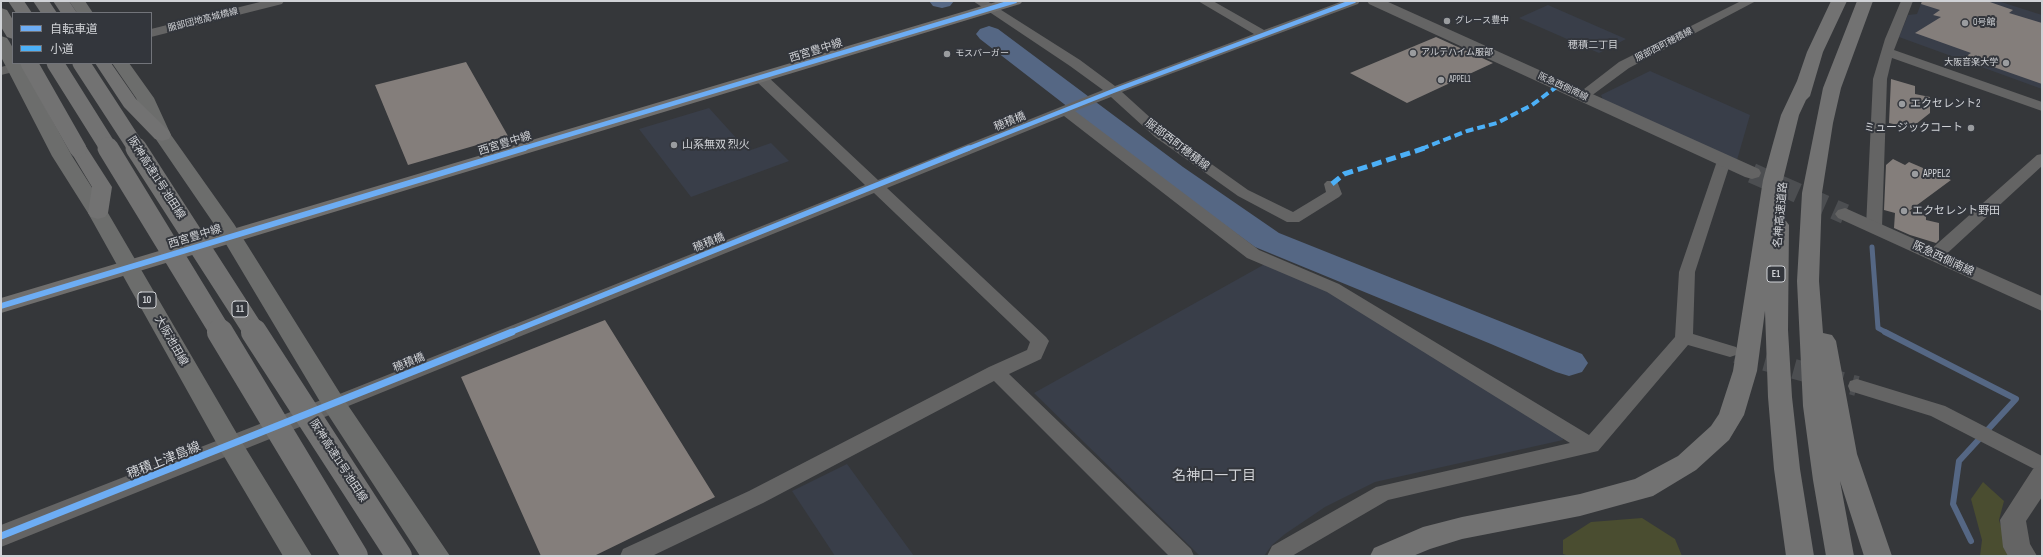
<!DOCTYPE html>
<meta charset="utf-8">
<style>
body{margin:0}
#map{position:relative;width:2043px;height:557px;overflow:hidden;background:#35373a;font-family:"Sofia Sans Condensed","Noto Sans JP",sans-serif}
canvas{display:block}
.frame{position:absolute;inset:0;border:2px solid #d0d2d6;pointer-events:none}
.legend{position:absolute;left:12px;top:12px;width:140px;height:52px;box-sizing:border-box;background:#33363c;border:1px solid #72747a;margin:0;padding:5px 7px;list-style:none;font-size:12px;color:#d0d2d6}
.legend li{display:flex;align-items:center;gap:8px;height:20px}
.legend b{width:20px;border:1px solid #72747a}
</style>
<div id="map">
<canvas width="2043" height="557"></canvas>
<div class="frame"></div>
<ul class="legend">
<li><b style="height:5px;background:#6dadf4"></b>自転車道</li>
<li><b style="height:5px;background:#4cb0f7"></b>小道</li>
</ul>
</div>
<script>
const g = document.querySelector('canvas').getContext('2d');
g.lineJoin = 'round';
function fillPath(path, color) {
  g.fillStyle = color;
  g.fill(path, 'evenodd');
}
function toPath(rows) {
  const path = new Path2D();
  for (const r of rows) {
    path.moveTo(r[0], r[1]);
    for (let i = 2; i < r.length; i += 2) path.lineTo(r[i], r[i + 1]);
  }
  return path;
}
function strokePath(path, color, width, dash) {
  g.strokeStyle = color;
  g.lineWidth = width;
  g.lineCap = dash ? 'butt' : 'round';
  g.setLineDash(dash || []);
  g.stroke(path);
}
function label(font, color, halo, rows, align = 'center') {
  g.font = font + ' "Sofia Sans Condensed","Noto Sans JP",sans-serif';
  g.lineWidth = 4;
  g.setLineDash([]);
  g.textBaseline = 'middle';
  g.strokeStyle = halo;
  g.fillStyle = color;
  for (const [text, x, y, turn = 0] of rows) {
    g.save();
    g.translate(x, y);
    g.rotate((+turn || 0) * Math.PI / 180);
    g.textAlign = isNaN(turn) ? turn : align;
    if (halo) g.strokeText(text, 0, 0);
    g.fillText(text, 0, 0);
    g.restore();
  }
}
const built = toPath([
 [1922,1,1998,1,2042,15,2042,89,1899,37,1908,15,1917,14],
 [1548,5,1626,39,1599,53,1519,18],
 [1650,71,1750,115,1737,160,1603,100,1601,95],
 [709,108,748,151,771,143,789,161,691,197,639,129],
 [1265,264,1324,290,1358,308,1562,431,1563,440,1375,482,1325,507,1285,534,1272,545,1264,556,1200,556,1034,393],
 [847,464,914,556,835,556,792,491]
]);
const green = toPath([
 [1983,482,2004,501,1999,520,2005,540,2015,556,1980,556,1982,540,1971,499],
 [1642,518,1675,539,1682,556,1569,556,1563,554,1563,540,1591,522]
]);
const streamFar1 = toPath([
 [1872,247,1878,328,1887,333]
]);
const stream = toPath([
 [1885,332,2016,399,1959,461,1953,504,1971,541]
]);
const river = toPath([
 [929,1,954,1,950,6,942,8,933,6,929,1],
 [989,26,998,29,1183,167,1279,233,1582,354,1588,363,1582,372,1569,376,1556,372,1491,344,1255,247,1161,179,980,39,976,34,980,29,989,26]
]);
const building = toPath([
 [1922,1,1987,1,2013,10,2009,13,2042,23,2042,84,1965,57,1971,53,1915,33,1941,17,1933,15,1940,10,1921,4],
 [1436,37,1493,63,1407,103,1350,73],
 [466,62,508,136,408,165,375,85],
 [1891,79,1915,86,1915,94,1930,97,1930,113,1911,128,1889,123],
 [1893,159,1905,165,1909,162,1951,180,1909,211,1926,216,1926,220,1939,223,1939,240,1936,243,1910,235,1894,228,1895,213,1884,210,1886,165],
 [605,320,715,497,594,556,541,556,461,377]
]);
const minorTunnel = toPath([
 [1736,353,1857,386]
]);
const tertiaryTunnel = toPath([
 [1752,173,1845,214]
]);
const minor = toPath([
 [264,1,284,1,282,4,151,37,151,29,264,1],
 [973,1,987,1,1080,60,1115,86,1254,34,1198,1,1213,1,1264,30,1343,1,1360,1,1358,4,1122,92,1165,131,1248,190,1293,212,1326,192,1324,184,1327,181,1337,181,1342,194,1339,197,1299,222,1287,222,1238,196,1155,137,1111,97,1075,111,1259,250,1339,284,1589,435,1675,337,1679,272,1717,161,1719,158,1724,157,1729,158,1731,161,1695,272,1693,334,1736,347,1739,351,1736,355,1730,357,1688,345,1598,451,1388,500,1292,556,1267,556,1272,546,1376,487,1570,443,1327,292,1247,258,1064,116,887,188,1046,337,1049,341,1041,359,1009,374,1191,549,1194,556,1169,556,994,381,763,503,652,556,620,556,623,549,749,491,989,367,1027,350,1030,342,874,193,341,409,334,411,327,409,324,404,327,399,865,185,756,81,754,78,756,75,766,75,878,180,1103,90,1070,66,973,1],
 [1741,1,1756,1,1629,68,1587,99,1577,99,1575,96,1619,62,1741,1],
 [1901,1,1913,1,1894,50,2042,102,2042,111,1892,58,1887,79,1882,227,1880,230,1874,232,1868,230,1866,227,1873,79,1885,39,1901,1],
 [17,63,36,64,34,67,1,75,1,67,17,63],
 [2042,154,2042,166,1941,259,1935,260,1929,259,1927,255,1929,251,2037,155,2042,154],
 [1857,379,1945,406,2042,456,2042,473,1931,416,1850,391,1848,386,1850,381,1857,379]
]);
const tertiary = toPath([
 [1367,1,1386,1,1759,169,1761,173,1759,177,1752,179,1745,177,1369,4,1367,1],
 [1845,208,2042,296,2042,311,1838,218,1835,214,1838,210,1845,208],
 [334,395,342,398,346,404,342,410,1,547,1,525,334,395],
 [2042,466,2042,497,2026,521,2030,544,2037,556,2008,556,2003,547,2000,520,2033,469,2042,466]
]);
const secondary = toPath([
 [999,1,1023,1,1020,4,1,313,1,298,999,1]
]);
const primary = toPath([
 [69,1,85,1,93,13,77,13,69,1],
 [1,36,7,38,9,41,13,48,13,63,21,63,72,156,108,213,240,439,312,556,283,556,222,453,88,213,52,156,1,57,1,36],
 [112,63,129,63,154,98,171,135,234,224,343,398,450,556,420,556,325,410,214,224,153,135,136,98,112,63]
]);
const motorway = toPath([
 [8,1,24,1,32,13,16,13,8,1],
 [33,1,49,1,57,13,41,13,33,1],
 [53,1,69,1,77,13,61,13,53,1],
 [1831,1,1847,1,1823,52,1810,96,1806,100,1799,115,1783,180,1778,219,1786,221,1789,225,1788,330,1792,397,1800,469,1814,556,1786,556,1774,469,1768,397,1765,311,1757,371,1744,415,1729,440,1696,470,1653,496,1580,516,1462,539,1430,549,1413,556,1370,556,1374,548,1423,527,1462,517,1580,494,1635,479,1678,456,1711,426,1719,414,1733,371,1763,180,1772,147,1781,115,1797,81,1807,52,1831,1],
 [1857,1,1873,1,1841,88,1833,123,1822,193,1819,281,1823,333,1832,335,1836,341,1857,454,1892,556,1864,556,1840,481,1854,556,1826,556,1813,480,1803,406,1797,281,1802,193,1823,88,1857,1],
 [1,8,7,10,13,20,13,39,7,37,1,27,1,8],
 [95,63,111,63,136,99,169,131,171,135,169,139,162,141,155,139,124,107,95,63],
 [78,143,85,145,112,187,108,213,105,217,98,219,91,217,88,213,92,187,69,149,71,145,78,143]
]);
const motorwayBridgeFar2 = toPath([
 [29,63,78,149],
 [55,63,109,149],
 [81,63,137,149]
]);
const motorwayBridgeFar1 = toPath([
 [108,148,221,333],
 [136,148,255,333]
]);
const motorwayBridge = toPath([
 [220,332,355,556],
 [254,332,399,556]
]);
const quietFar1 = toPath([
 [1421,149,1467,131,1497,123,1532,105,1559,85]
]);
const quiet = toPath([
 [1332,184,1344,174,1425,148]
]);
const cyclewayFar2 = toPath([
 [521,149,1015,1],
 [967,149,1113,91,1354,1]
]);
const cyclewayFar1 = toPath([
 [1,306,525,148],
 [509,333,969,148]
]);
const cycleway = toPath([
 [1,536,512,332]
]);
const markers = [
 [1447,21,4,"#9a9c9f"],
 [1965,23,4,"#9a9c9f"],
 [1413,53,4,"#9a9c9f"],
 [947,54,4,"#9a9c9f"],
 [2006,63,4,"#9a9c9f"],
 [1441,80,4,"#9a9c9f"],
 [1902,104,4,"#9a9c9f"],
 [1971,128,4,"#9a9c9f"],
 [674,145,4,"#9a9c9f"],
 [1915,174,4,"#9a9c9f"],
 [1904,211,4,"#9a9c9f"]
];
const farStreetnames = [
 ["服部団地高城橋線",203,20,-14],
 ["服部西町穂積線",1664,45,-27],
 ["阪急西側南線",1563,87,25]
];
const farPoinames = [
 ["グレース豊中",1455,21],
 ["O号館",1973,23],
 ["アルテハイム服部",1421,53],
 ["モスバーガー",955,54],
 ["大阪音楽大学",1998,63,"right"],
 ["APPEL1",1449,80]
];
const farNeighbourhoodnames = [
 ["穂積二丁目",1593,45]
];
const shields = [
 [1776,274,18],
 [147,300,18],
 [240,309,16]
];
const shieldNames = [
 ["E1",1776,274],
 ["10",147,300],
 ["11",240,309]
];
const streetNames = [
 ["西宮豊中線",816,51,-17],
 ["穂積橋",1010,122,-22],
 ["西宮豊中線",505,144,-17],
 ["服部西町穂積線",1177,145,37],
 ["阪神高速11号池田線",156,178,57],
 ["名神高速道路",1781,215,-85],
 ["西宮豊中線",195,237,-17],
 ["穂積橋",709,243,-22],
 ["阪急西側南線",1943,259,25],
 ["大阪池田線",171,341,60],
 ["穂積橋",409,363,-22],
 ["阪神高速11号池田線",338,461,57]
];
const poiNames = [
 ["エクセレント2",1910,104],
 ["ミュージックコート",1963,128,"right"],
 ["山系無双 烈火",682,145],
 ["APPEL2",1923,174],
 ["エクセレント野田",1912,211]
];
const nearStreetnames = [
 ["穂積上津島線",164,461,-22]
];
const nearNeighbourhoodnames = [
 ["名神口一丁目",1214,476]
];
fillPath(built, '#393e49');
fillPath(green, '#4a4d30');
strokePath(streamFar1, '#556784', 5);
strokePath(stream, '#556784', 6);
fillPath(river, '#556784');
fillPath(building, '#847e7b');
strokePath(minorTunnel, '#4c4e51', 20, [20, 10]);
strokePath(tertiaryTunnel, '#4c4e51', 20, [20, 10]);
fillPath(minor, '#646464');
fillPath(tertiary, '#646464');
fillPath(secondary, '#6f6e6d');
fillPath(primary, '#6c6d6c');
fillPath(motorway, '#727272');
strokePath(motorwayBridgeFar2, '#727272', 17);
strokePath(motorwayBridgeFar1, '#727272', 21);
strokePath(motorwayBridge, '#727272', 26);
strokePath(quietFar1, '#4cb0f7', 4, [8, 4]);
strokePath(quiet, '#4cb0f7', 5, [10, 5]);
strokePath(cyclewayFar2, '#6dadf4', 4.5);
strokePath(cyclewayFar1, '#6dadf4', 5.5);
strokePath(cycleway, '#6dadf4', 7);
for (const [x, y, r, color] of markers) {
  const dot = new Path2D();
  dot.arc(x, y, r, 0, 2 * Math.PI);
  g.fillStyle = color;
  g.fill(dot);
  strokePath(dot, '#33363c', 1.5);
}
label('9px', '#d0d2d6', '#33363c', farStreetnames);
label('9px', '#d0d2d6', '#33363c', farPoinames, 'left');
label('10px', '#d0d2d6', '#33363c', farNeighbourhoodnames);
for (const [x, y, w] of shields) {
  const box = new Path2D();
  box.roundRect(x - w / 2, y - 8, w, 16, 3);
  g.fillStyle = '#33363c';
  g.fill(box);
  strokePath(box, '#d0d2d6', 1);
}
label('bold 10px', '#d0d2d6', null, shieldNames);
label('11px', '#d0d2d6', '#33363c', streetNames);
label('11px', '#d0d2d6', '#33363c', poiNames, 'left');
label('13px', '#d0d2d6', '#33363c', nearStreetnames);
label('14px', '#d0d2d6', '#33363c', nearNeighbourhoodnames);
</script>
